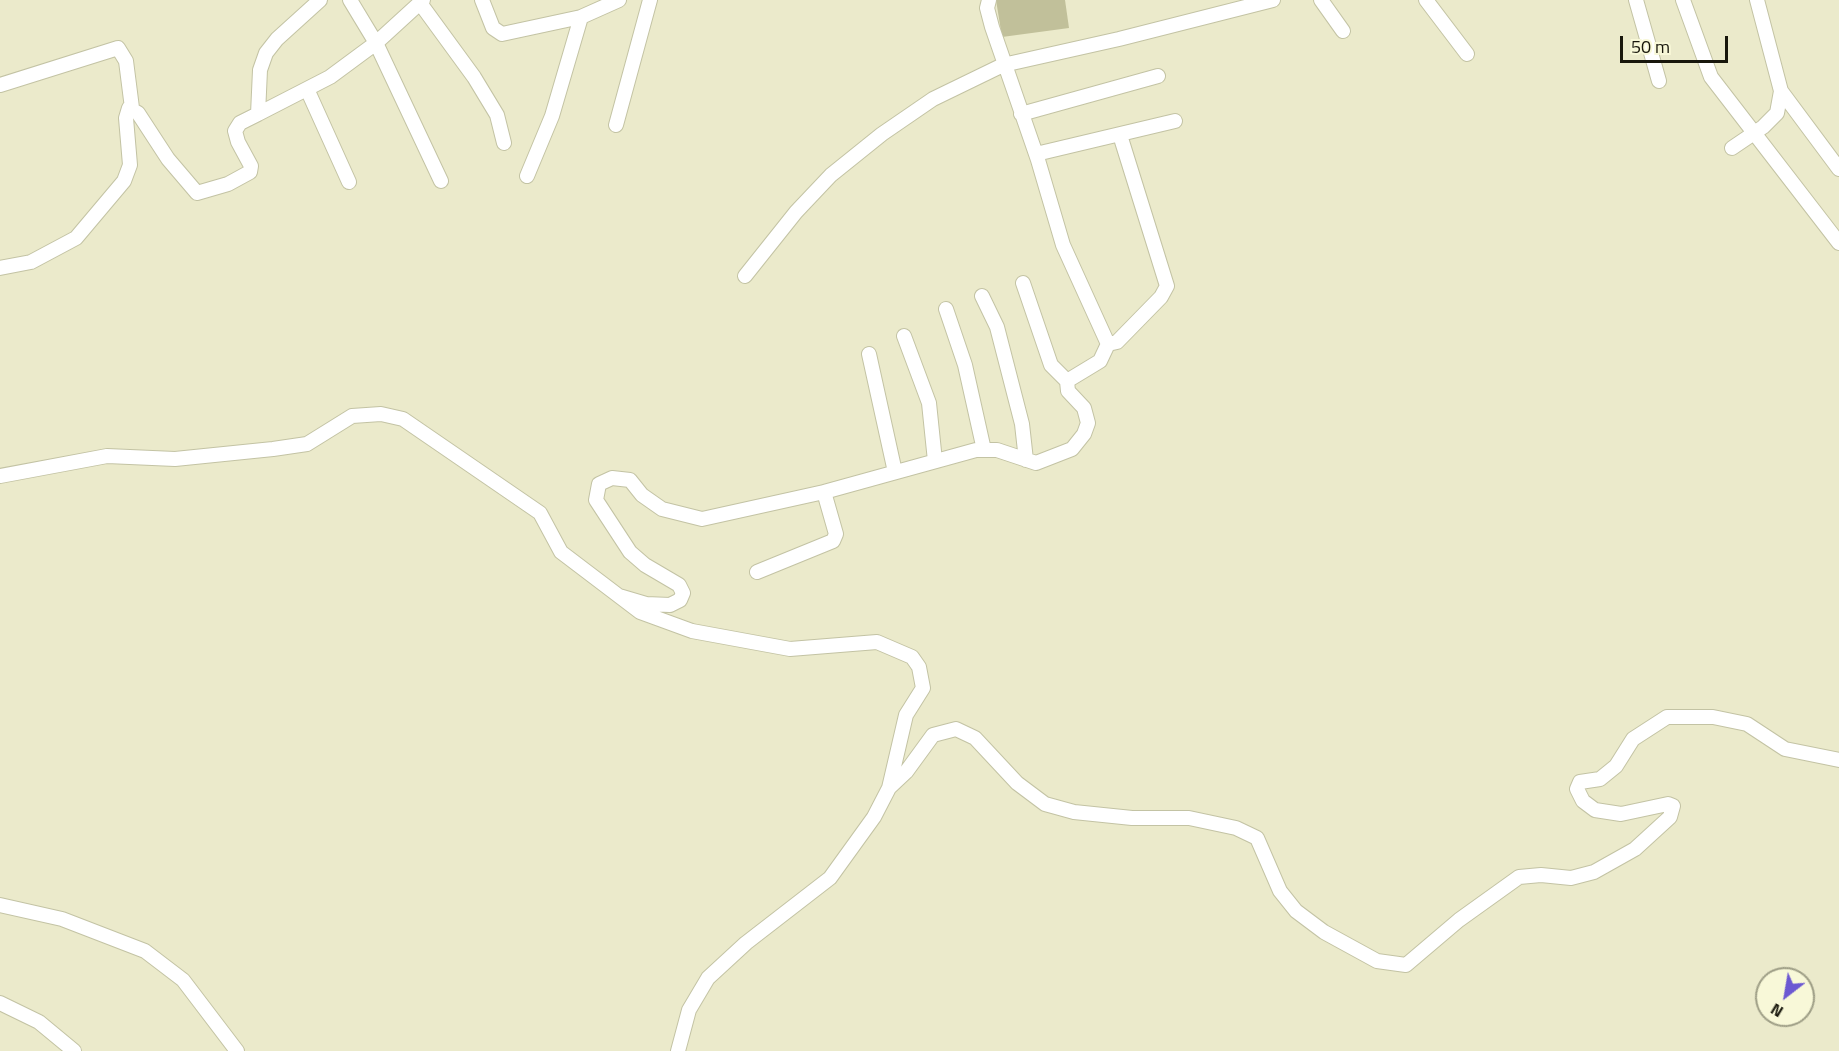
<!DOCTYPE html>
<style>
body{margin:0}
#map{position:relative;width:1839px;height:1051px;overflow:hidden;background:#ebeacb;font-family:"Titillium Web",sans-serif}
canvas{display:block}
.north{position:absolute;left:1755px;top:967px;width:60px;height:60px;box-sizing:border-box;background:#f8f8d8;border:2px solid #9e9e86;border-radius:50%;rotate:211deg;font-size:16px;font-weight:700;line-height:24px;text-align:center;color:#18170c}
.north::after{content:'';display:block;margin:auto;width:21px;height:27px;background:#6c58d2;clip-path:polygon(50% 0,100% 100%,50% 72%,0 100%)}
.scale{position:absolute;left:1620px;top:36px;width:108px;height:27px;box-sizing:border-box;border:3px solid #18170c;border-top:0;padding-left:8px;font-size:18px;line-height:21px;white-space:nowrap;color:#18170c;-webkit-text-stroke:4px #f8f8d8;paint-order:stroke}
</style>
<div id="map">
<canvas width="1839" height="1051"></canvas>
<div class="north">N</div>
<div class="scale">50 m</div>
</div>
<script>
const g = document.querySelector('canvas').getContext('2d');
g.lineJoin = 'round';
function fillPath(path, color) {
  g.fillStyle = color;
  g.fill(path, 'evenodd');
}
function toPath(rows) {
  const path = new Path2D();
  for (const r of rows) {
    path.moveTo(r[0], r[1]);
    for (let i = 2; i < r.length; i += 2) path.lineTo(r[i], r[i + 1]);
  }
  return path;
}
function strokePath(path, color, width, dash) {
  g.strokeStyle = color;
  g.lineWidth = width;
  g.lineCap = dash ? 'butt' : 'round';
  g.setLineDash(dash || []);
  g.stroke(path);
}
const green = toPath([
 [996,0,1065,0,1069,28,1002,37]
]);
const minor = toPath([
 [350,0,376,43,441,181],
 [482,0,493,28,502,34,581,17,619,0],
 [1321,0,1343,31],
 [1426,0,1467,54],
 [1636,0,1659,81],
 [1683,0,1711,77,1839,243],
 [420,3,474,77,497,115,504,143],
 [0,85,118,48,126,61,132,108],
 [307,89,349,182],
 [1781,91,1839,169],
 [258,114,330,77,376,43,423,0],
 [1021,114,1158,76],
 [616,125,650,0],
 [1732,148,1763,127,1777,113,1781,91,1757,0],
 [1036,154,1175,121],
 [527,176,552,116,581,17],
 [0,268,31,262,76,238,124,181,130,165,126,118,129,108,138,113,168,159,197,193,228,184,250,172,251,166,238,142,235,131,240,123,258,114,260,70,266,53,277,39,320,0],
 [745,276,796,212,831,175,882,134,933,99,1003,65,1119,39,1273,0],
 [1023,283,1051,365,1067,381],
 [982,296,997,327,1022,424,1026,460],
 [946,309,965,365,984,450],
 [904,336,929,403,935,461],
 [1108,344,1117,342,1161,297,1167,286,1120,135],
 [869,354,895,472],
 [0,476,107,456,175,459,273,449,307,444,352,416,381,414,403,419,540,513,561,552,640,612,692,631,790,649,877,642,912,657,919,667,923,688,906,715,889,788],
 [757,572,833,541,836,534,824,492],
 [619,596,646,604,670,605,680,600,683,593,679,585,645,565,630,552,596,500,599,484,612,478,630,480,642,495,662,509,702,519,824,492,976,450,997,450,1036,463,1072,449,1084,434,1088,423,1084,408,1068,391,1067,381,1100,361,1108,344,1063,245,1038,160,992,27,987,8,989,0],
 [0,905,62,919,145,951,183,980,237,1051],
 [0,1003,39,1022,74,1051],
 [678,1051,689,1010,708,978,746,943,830,878,874,817,889,788,906,772,933,735,956,729,975,738,1017,783,1045,804,1074,812,1132,818,1189,818,1236,828,1257,838,1280,891,1296,911,1324,932,1377,961,1406,965,1459,920,1519,877,1541,875,1571,878,1594,872,1635,849,1670,817,1673,806,1668,804,1621,814,1595,810,1583,801,1577,789,1580,782,1600,779,1616,766,1633,739,1667,717,1713,717,1747,724,1785,749,1839,760]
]);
fillPath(green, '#c1c09a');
strokePath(minor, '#c3c3a4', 16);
strokePath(minor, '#fff', 14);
</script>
